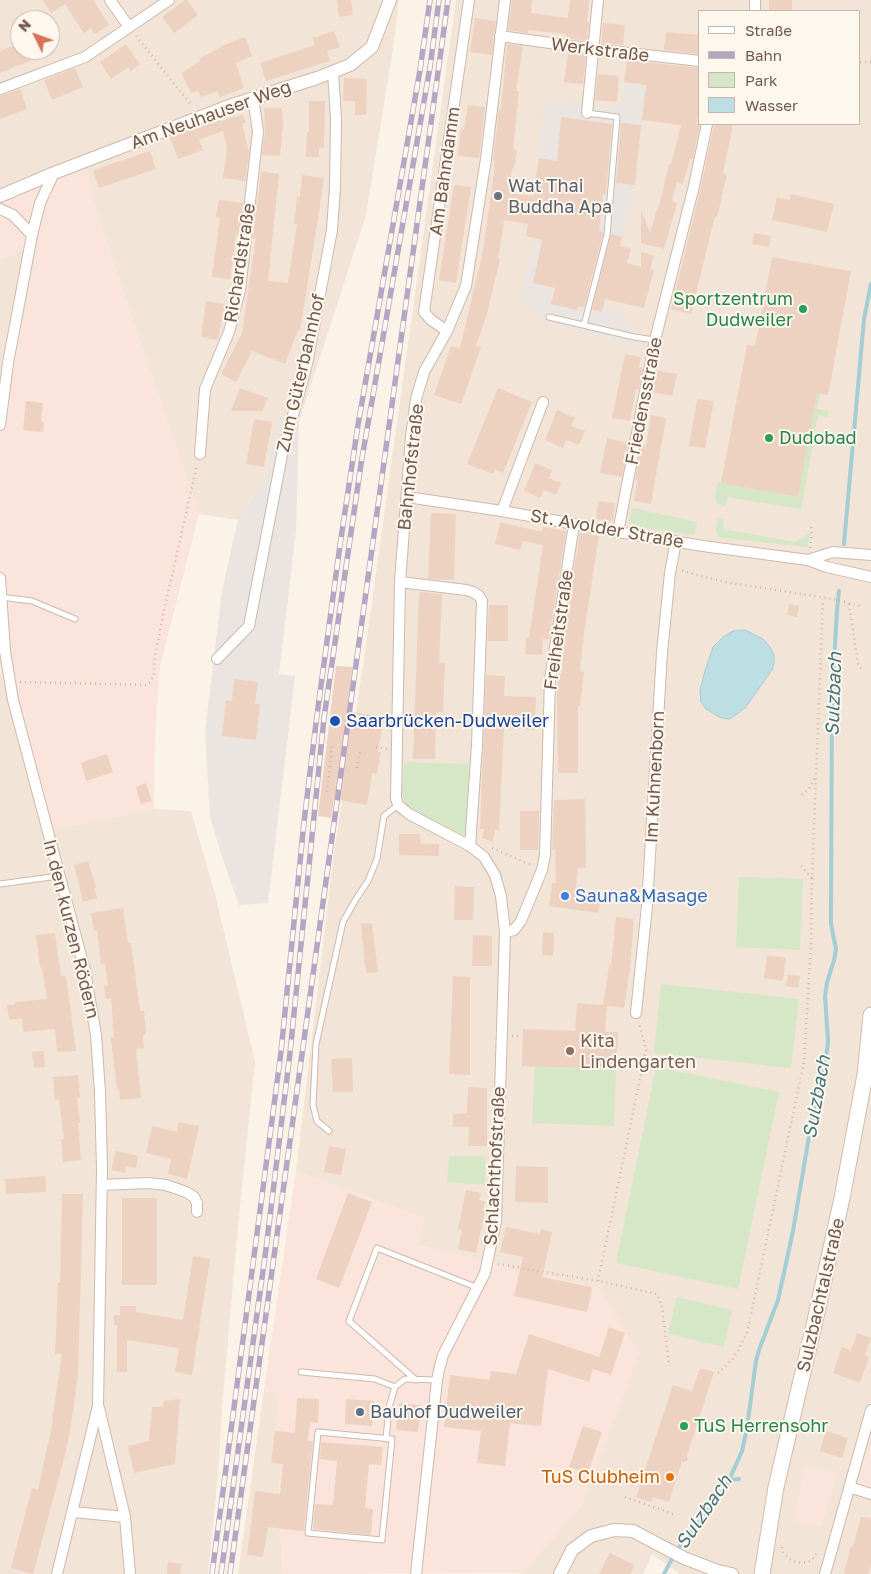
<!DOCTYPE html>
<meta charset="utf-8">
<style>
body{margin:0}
#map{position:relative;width:871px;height:1574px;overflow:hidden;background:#fbf3e7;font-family:"Golos Text",sans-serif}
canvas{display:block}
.legend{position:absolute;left:698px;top:10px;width:162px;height:115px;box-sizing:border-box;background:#fef7ee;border:1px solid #c6b8ae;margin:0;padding:6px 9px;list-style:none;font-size:15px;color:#725a4e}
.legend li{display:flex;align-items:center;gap:10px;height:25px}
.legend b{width:25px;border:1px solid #c6b8ae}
.north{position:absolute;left:10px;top:10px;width:50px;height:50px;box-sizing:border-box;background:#fef7ee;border:1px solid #c6b8ae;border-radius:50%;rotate:312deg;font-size:14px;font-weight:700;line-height:20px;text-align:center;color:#725a4e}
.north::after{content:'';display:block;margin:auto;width:18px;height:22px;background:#da7057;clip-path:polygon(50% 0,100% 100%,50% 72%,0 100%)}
</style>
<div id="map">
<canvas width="871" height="1574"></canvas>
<ul class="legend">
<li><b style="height:6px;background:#fff"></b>Straße</li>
<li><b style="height:6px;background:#b5a6c4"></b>Bahn</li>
<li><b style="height:14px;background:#d5e7c7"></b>Park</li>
<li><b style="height:14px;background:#bddfe3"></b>Wasser</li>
</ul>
<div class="north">N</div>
</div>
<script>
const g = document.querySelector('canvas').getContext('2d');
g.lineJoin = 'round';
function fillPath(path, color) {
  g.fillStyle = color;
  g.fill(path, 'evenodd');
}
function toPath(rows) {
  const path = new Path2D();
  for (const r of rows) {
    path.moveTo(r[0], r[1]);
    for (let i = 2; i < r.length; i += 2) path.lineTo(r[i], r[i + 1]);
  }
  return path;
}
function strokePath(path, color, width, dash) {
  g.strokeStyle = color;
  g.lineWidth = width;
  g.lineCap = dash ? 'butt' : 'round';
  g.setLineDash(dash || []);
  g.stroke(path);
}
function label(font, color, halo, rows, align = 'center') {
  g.font = font + ' "Golos Text",sans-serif';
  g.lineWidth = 4;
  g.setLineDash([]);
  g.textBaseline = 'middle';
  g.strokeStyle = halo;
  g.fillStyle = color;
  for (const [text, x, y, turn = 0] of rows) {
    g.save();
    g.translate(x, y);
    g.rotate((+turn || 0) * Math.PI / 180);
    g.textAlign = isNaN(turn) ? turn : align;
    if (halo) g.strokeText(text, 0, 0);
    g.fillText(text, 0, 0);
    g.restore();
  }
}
const residential = toPath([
 [0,0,399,0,393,48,366,215,299,422,280,417,264,479,238,520,199,514,97,214,85,162,0,196],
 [20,20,50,20,50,50,20,50],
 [456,0,871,0,871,1574,680,1574,652,1554,643,1574,520,1574,581,1508,598,1288,418,1245,424,1218,296,1171,334,853,364,659],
 [700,11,860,11,860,124,700,124],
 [39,244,0,433,0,260],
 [2,673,44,831,154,809,191,811,215,894,255,1062,238,1225,222,1408,218,1475,208,1574,0,1574,0,674],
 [264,1390,279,1393,276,1428,294,1433,290,1465,279,1482,282,1574,238,1574]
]);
const commercial = toPath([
 [85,161,97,214,199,514,160,666,155,736,154,809,44,831,0,667,0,433,39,244,0,260,0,196],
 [296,1171,424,1218,418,1245,598,1288,640,1352,581,1508,522,1573,282,1574,279,1482,281,1471,290,1465,294,1433,276,1428,279,1393,264,1390],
 [868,1445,871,1445,871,1488,857,1484],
 [805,1467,838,1473,822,1527,793,1520]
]);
const industrial = toPath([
 [624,82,646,85,635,185,604,305,624,310,621,321,637,326,632,347,546,321,520,300,536,239,526,236,539,158,544,100,622,107],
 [280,417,299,422,296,531,279,674,295,676,268,903,239,905,221,854,210,817,205,732,222,591,238,520,264,479]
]);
const green = toPath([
 [817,393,820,393,817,409,829,411,828,417,818,415,801,509,728,497,726,506,720,505,716,502,715,497,718,482,797,497],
 [633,508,697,522,694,535,634,526,631,524,629,520],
 [718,519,724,519,723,529,795,542,810,533,808,547,722,538,718,536,716,532],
 [404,762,469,764,466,836,415,811,407,804,403,798,402,792],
 [739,877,803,879,800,950,736,947],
 [661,984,799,999,791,1068,654,1053],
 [535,1066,616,1069,614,1126,532,1123],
 [656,1067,779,1092,738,1289,616,1263],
 [449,1156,485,1156,485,1185,447,1182],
 [677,1297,732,1310,724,1347,668,1334]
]);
const water = toPath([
 [745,630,763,639,770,647,774,655,774,662,772,670,745,708,730,719,721,718,706,709,701,702,700,691,704,674,713,647,723,637,733,631,745,630]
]);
const stream = toPath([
 [844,544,864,319,871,284],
 [730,1480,739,1479],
 [664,1574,674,1555,682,1543,726,1487,742,1451,747,1428,756,1361,759,1350,778,1300,793,1231,815,1101,826,1059,828,1041,825,996,827,983,834,960,836,949,831,924,831,909,832,696,837,610,839,591]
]);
const building = toPath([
 [43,0,93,0,109,25,95,34,91,28,84,33,65,4,51,13],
 [185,0,187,0,198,15,174,33,162,17],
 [337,0,351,0,353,15,339,17],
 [512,0,532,0,531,13,568,18,570,0,589,0,587,22,589,22,587,41,566,38,566,34,528,30,528,33,508,30],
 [769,0,792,0,792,11,769,11],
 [475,18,496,21,492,55,470,52],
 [603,23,625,25,623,45,601,43],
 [334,31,340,47,327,51,330,61,266,81,260,63,315,45,313,38],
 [666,32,700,35,700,54,664,50],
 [245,37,252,56,236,63,244,88,220,97,217,91,201,97,198,90,191,93,181,73,199,62,201,58,224,45],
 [20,43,20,50,54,51,0,73,0,51],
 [126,44,140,64,131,71,128,67,111,79,100,62],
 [507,44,523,46,516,91,519,91,513,150,517,150,514,169,512,168,509,193,533,196,539,158,557,161,561,117,612,124,606,194,603,194,599,231,603,232,603,234,584,307,578,306,577,310,551,304,555,288,533,283,542,240,526,236,528,224,504,220,498,259,500,259,487,314,476,346,481,347,461,404,434,395,451,346,460,348,482,256,495,166,494,166,495,161,493,160,499,109,501,109],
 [568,52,586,55,583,84,564,82],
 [627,60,700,68,700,108,696,124,700,124,693,159,690,159,683,184,677,182,672,201,677,203,664,249,641,243,641,211,650,232,657,209,658,210,669,164,671,164,681,125,642,120,646,85,624,82],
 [75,68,83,87,52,100,44,80],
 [598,74,619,76,617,102,595,100],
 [344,78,367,79,366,115,355,115,355,101,343,101],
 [20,89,27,109,0,119,0,96],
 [309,101,325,101,324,148,319,148,319,157,306,157,307,132,309,132],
 [468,105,485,107,479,158,458,156,461,130,464,130],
 [264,108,282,108,283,126,280,156,262,155,265,132],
 [243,115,246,122,242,124,249,151,245,181,223,178,227,148,223,131,199,140,203,150,178,159,170,137,203,125],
 [621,123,641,125,635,185,616,183],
 [714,124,733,124,723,174,727,175,721,197,722,198,717,217,715,216,691,314,671,309,701,187],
 [150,151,156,169,99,188,93,170],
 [261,171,279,174,268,281,288,283,297,224,294,224,297,196,300,197,302,175,324,178,321,199,300,331,298,330,285,364,252,351,236,382,221,374,242,333,256,238,253,238],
 [454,185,471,187,456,283,439,280],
 [791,194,834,204,827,232,772,220,777,197,790,200],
 [219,200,243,203,239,236,236,235,230,279,212,277,220,218,216,217],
 [754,233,771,236,769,247,752,244],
 [611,234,622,237,620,246,631,249,627,263,641,267,641,252,654,256,650,269,654,270,644,308,605,299,602,312,592,309],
 [772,257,851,271,828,395,817,393,798,497,721,483,747,345,755,346],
 [206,301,225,304,218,340,201,337],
 [625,354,641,357,639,367,643,368,639,389,636,389,630,421,612,418],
 [656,370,677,374,672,396,652,392],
 [240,388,268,398,262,411,231,411],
 [498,388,532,402,503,473,495,469,493,474,467,464],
 [697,399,714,401,705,448,689,446],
 [26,401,43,403,41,422,44,422,43,432,23,430],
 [557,410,575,418,571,426,585,431,579,445,566,440,563,448,545,440],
 [651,415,666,418,651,504,634,501,638,480,635,480,642,445,646,446],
 [254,419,272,422,264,467,246,464],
 [607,438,628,443,622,477,600,473],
 [535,463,552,470,549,478,561,483,556,495,544,490,540,498,524,491],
 [598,501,615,503,613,521,596,519],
 [431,513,456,514,454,580,428,579],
 [500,522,542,532,543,527,566,531,549,639,543,639,542,655,525,654,526,637,529,638,543,545,523,541,520,550,495,544],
 [580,533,599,536,585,625,580,671,584,672,580,706,578,706,578,773,558,773,557,691,559,674,561,674,565,641,563,640],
 [419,592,442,594,439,663,445,663,443,712,436,712,435,759,413,759],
 [789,604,799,606,797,617,787,615],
 [489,605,508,605,508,641,487,641],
 [336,666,353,667,347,711,382,717,380,724,383,724,378,752,381,752,377,774,372,773,367,805,334,799,331,818,318,816],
 [486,675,505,676,504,696,536,697,534,730,504,728,499,830,495,830,493,842,482,838,484,829,480,829],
 [234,679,258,682,255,704,260,704,256,740,222,736,226,700,232,701],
 [107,754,113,772,86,781,81,763],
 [146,783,152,801,141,804,136,787],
 [585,799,586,868,578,868,575,895,600,898,598,913,549,906,552,883,556,883,555,850,552,850,554,800],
 [520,811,539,811,538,850,520,850],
 [399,834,420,834,421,844,439,844,439,856,399,855],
 [88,861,96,887,94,887,97,898,83,902,74,865],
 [455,886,474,887,473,920,454,920],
 [123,908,128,943,131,943,140,1011,144,1011,146,1034,143,1035,144,1048,136,1049,141,1098,120,1100,119,1089,117,1089,111,1038,114,1038,111,998,106,999,104,986,108,986,105,964,101,964,97,930,94,931,91,913],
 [616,917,634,919,630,968,624,1008,607,1006,605,1032,618,1032,616,1069,522,1066,523,1029,575,1031,577,1003,603,1005,609,965,611,966],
 [372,923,378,972,366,973,361,924],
 [543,932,554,933,553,956,542,955],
 [55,933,61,976,66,976,76,1051,57,1052,55,1029,23,1032,22,1018,9,1020,7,1005,15,1004,15,1002,47,999,42,967,40,968,36,935],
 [473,935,492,936,492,966,472,966],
 [767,955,786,958,783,981,764,978],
 [788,975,800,976,798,988,786,986],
 [453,976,470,977,470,1075,449,1074],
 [44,1051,45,1067,34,1068,32,1052],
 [352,1058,353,1092,333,1092,331,1059],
 [78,1075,80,1098,77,1098,80,1123,78,1123,81,1160,63,1162,61,1139,64,1139,59,1099,55,1100,53,1077],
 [468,1087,487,1088,487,1146,468,1146,469,1127,453,1127,453,1114,467,1113],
 [179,1122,199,1126,187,1179,168,1174,171,1159,146,1153,152,1126,177,1132],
 [329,1146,346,1149,341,1175,324,1172],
 [116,1151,138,1156,136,1168,126,1166,125,1173,111,1170],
 [516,1166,548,1167,548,1203,515,1202],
 [45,1176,46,1192,6,1194,5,1179],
 [466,1190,481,1193,479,1200,485,1201,483,1210,485,1211,484,1216,476,1253,458,1249,462,1230,458,1229],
 [348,1193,372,1202,339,1288,316,1279],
 [62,1194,83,1194,78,1375,70,1431,65,1455,33,1574,11,1568,32,1488,38,1490,53,1421,52,1421,62,1354,55,1354,58,1283,60,1283],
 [122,1198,157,1198,157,1285,122,1285],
 [506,1227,540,1234,541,1229,552,1232,542,1277,592,1287,587,1312,514,1296,523,1257,500,1252],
 [193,1256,210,1259,192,1375,175,1372,179,1348,127,1340,127,1372,117,1372,117,1325,114,1325,114,1315,120,1315,120,1306,136,1306,136,1312,183,1320],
 [609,1327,625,1333,611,1375,593,1369,589,1382,548,1369,541,1426,510,1423,505,1466,477,1463,481,1431,444,1427,450,1375,490,1380,491,1371,516,1374,529,1334,599,1357],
 [857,1333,871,1338,865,1355,869,1357,860,1383,833,1373,842,1347,851,1351],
 [700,1368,714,1372,685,1462,682,1461,669,1502,653,1497,651,1502,636,1497,673,1385,692,1391],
 [297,1398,319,1399,318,1423,310,1422,308,1441,313,1441,304,1530,302,1531,268,1527,263,1557,247,1555,255,1491,280,1494,283,1464,271,1463,275,1431,295,1433],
 [180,1399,175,1464,134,1473,128,1446,149,1441,152,1407,163,1407,164,1401],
 [346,1399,374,1401,372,1426,345,1424],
 [399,1403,421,1405,418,1432,396,1430],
 [583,1426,602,1432,588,1473,569,1467],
 [826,1431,848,1438,842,1458,820,1451],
 [321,1442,383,1447,381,1465,369,1464,365,1508,373,1509,371,1535,313,1529,315,1504,333,1505,337,1461,320,1459],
 [861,1517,871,1518,871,1564,868,1574,844,1574,851,1546,853,1547],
 [610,1553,635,1565,630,1574,599,1574],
 [168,1562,182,1564,180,1574,167,1574]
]);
const path = toPath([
 [136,36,192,106],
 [860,62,871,62],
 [810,548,812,535,811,527],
 [682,571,725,582,833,599,860,606],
 [849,604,858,664,863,671],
 [20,682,147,685,151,681,154,675,154,661,165,606,197,465],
 [376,747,387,749],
 [357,768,360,751],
 [327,792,332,746],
 [802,795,809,789,815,778],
 [492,848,531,865],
 [801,866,812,878],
 [512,1036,522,1036],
 [498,1264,598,1281,657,1294,662,1306,669,1366],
 [598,1281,646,1050,639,1023],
 [718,1373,732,1360,738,1351,747,1333,804,1062,811,944,812,878,823,599],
 [686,1459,690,1461],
 [625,1497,673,1514],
 [782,1547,783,1552,789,1559,793,1561,801,1563,808,1562,812,1560,818,1551]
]);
const service = toPath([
 [549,317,634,337,655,340],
 [584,325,607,235,617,117,587,113],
 [1,597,32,601,75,619],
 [0,884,59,876],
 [329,1131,317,1121,313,1105,316,1044,343,922,356,899,368,881,377,859,384,816,398,805],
 [301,1372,375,1379,395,1387,405,1379,437,1380],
 [416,1380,349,1321,377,1248,478,1288],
 [318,1432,392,1439,382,1540,308,1533,318,1432],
 [386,1439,389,1407,395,1387]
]);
const minor = toPath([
 [110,0,129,27],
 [755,0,755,11],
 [500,36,593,49,700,61],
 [0,89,85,57,169,0],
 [587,113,598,0],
 [0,209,13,215,32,235],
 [447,331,431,320,424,312,469,0],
 [0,425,8,363,32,235,40,203,54,173],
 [200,454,205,389,229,332,240,290,258,131,253,98],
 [407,497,502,511,618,532,703,546,808,560,827,567,871,577],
 [502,511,543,402],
 [618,532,655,340,694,186,707,124],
 [808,560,833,552,871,555],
 [0,578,5,651,13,700,85,971,96,1035,100,1092,102,1169,98,1406,57,1574],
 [400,582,466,590,473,592,479,596,482,601,477,745,470,846],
 [217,659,249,626,282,455,307,364,332,230,335,187,336,119,333,72],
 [505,932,514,930,521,921,542,870,545,855,550,680,574,524],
 [636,1013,647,906,662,652,670,573,676,541],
 [102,1185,148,1183,166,1185,186,1192,194,1197,197,1203,197,1212],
 [99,1408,125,1517,130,1574],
 [849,1487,871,1494],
 [73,1512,125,1517],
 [416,1574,437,1380,440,1366,443,1355,485,1273,496,1221,505,932,501,896,495,875,484,857,470,846,409,814,398,805,396,798,400,582,411,437,416,399,424,372,447,331,466,286,486,159,505,0],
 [825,1574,871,1410]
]);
const tertiary = toPath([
 [0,196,54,173,229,106,317,78,350,65,372,47,390,0],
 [560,1574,572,1550,591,1536,614,1530,633,1531,684,1558,718,1571,732,1574]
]);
const secondary = toPath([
 [762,1574,776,1487,815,1321,842,1198,865,1075,871,1015]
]);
const rail = toPath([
 [212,1574,281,1052,304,822,317,715,340,545,358,425,420,70,430,0],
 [221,1574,266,1249,290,1053,324,718,361,464,430,67,439,0],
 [230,1574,448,0]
]);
const markers = [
 [498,196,5,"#6b7280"],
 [803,309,5,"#2e9e5b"],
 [769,438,5,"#2e9e5b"],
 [335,721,6,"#1a4fb4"],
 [565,896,5,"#3f7fe0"],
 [570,1051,5,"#8d6e63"],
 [360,1412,5,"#5c6f8a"],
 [684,1426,5,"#2e9e5b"],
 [670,1477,5,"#e8710a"]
];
const streetNames = [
 ["Werkstraße",600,50,7],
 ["Am Neuhauser Weg",211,115,-20],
 ["Am Bahndamm",445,171,-82],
 ["Richardstraße",240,263,-81],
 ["Zum Güterbahnhof",301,373,-77],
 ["Friedensstraße",644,401,-79],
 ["Bahnhofstraße",411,467,-84],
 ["St. Avolder Straße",607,529,10],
 ["Freiheitstraße",559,630,-82],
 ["Im Kuhnenborn",655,777,-87],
 ["In den kurzen Rödern",71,929,76],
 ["Schlachthofstraße",495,1166,-87],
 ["Sulzbachtalstraße",821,1295,-77]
];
const worshipNames = [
 ["Wat Thai",508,186],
 ["Buddha Apa",508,207]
];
const leisureNames = [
 ["Sportzentrum",793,299,"right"],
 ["Dudweiler",793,320,"right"],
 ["Dudobad",779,438],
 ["TuS Herrensohr",694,1426]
];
const transitNames = [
 ["Saarbrücken-Dudweiler",346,721]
];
const shopNames = [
 ["Sauna&Masage",575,896]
];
const educationNames = [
 ["Kita",580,1041],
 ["Lindengarten",580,1062]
];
const serviceNames = [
 ["Bauhof Dudweiler",370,1412]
];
const foodNames = [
 ["TuS Clubheim",660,1477]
];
const waterNames = [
 ["Sulzbach",834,694,-88],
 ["Sulzbach",817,1097,-80],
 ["Sulzbach",704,1512,-56]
];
fillPath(residential, '#f2e4d6');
fillPath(commercial, '#fae4dc');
fillPath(industrial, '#ebe5e1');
fillPath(green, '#d5e7c7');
fillPath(water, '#bddfe3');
strokePath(water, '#a4ced4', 1);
strokePath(stream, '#a4ced4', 4);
fillPath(building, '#eed2c1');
strokePath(service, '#ccbaae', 7);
strokePath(minor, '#ccbaae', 12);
strokePath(tertiary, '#ccbaae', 14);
strokePath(secondary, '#d0bcaf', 17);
strokePath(path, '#d3b5a4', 2.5, [1, 4]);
strokePath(service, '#fff', 5);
strokePath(minor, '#fff', 10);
strokePath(tertiary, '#fff', 12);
strokePath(secondary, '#fff', 15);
strokePath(rail, '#b5a6c4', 5.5);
strokePath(rail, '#fef7ee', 4, [11]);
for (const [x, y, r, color] of markers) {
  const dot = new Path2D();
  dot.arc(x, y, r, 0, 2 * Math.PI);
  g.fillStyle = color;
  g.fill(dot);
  strokePath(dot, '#fef7ee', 2);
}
label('18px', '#725a4e', '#fef7ee', streetNames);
label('18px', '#5b616d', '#fef7ee', worshipNames, 'left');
label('18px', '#27864d', '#fef7ee', leisureNames, 'left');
label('18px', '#164399', '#fef7ee', transitNames, 'left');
label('18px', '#366cbe', '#fef7ee', shopNames, 'left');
label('18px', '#785e54', '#fef7ee', educationNames, 'left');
label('18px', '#4e5e75', '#fef7ee', serviceNames, 'left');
label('18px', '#c56008', '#fef7ee', foodNames, 'right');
label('italic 19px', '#46767d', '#fef7ee', waterNames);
</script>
